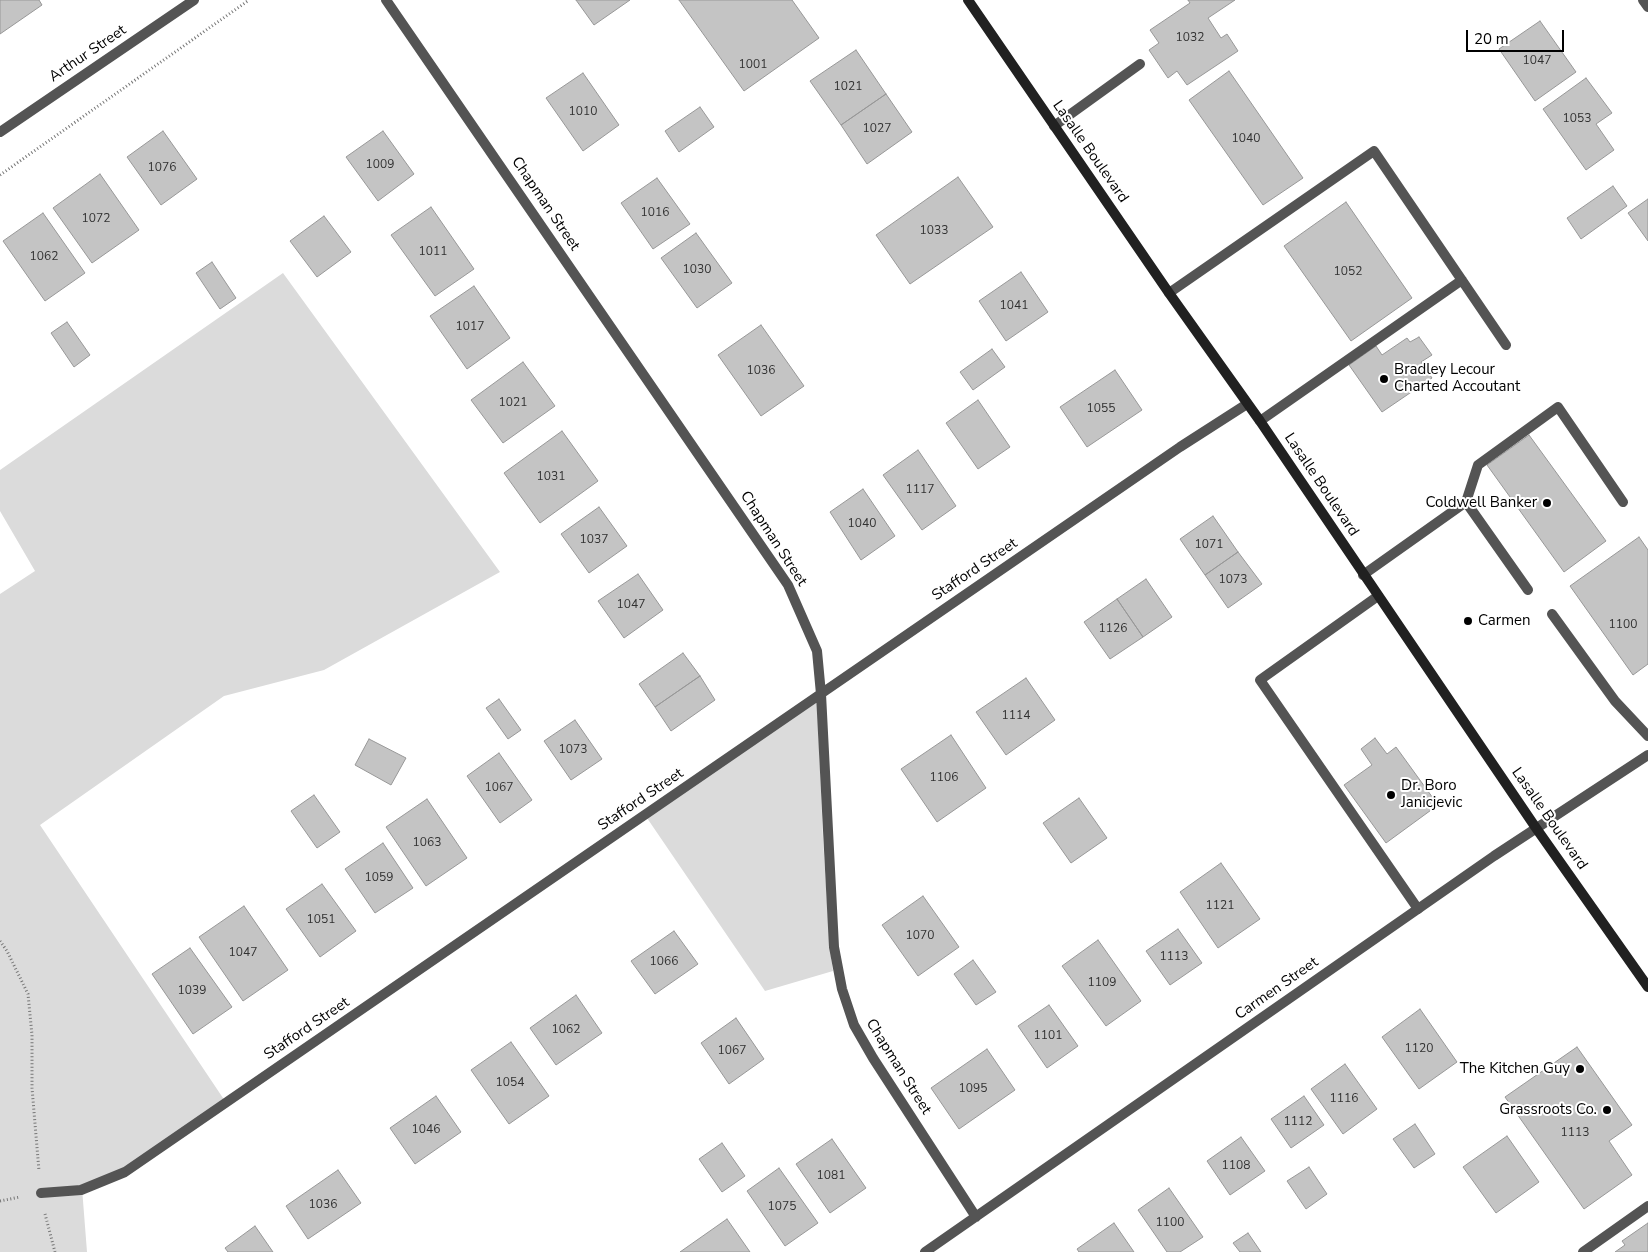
<!DOCTYPE html>
<style>
body{margin:0}
#map{position:relative;width:1648px;height:1252px;overflow:hidden;background:#fff;font-family:"Nunito Sans",sans-serif}
canvas{display:block}
.scale{position:absolute;left:1466px;top:30px;width:98px;height:22px;box-sizing:border-box;border:2px solid #000;border-top:0;padding-left:6px;font-size:15px;line-height:18px;white-space:nowrap;color:#000;-webkit-text-stroke:4px #fff;paint-order:stroke}
</style>
<div id="map">
<canvas width="1648" height="1252"></canvas>
<div class="scale">20 m</div>
</div>
<script>
const g = document.querySelector('canvas').getContext('2d');
g.lineJoin = 'round';
function fillPath(path, color) {
  g.fillStyle = color;
  g.fill(path, 'evenodd');
}
function toPath(rows) {
  const path = new Path2D();
  for (const r of rows) {
    path.moveTo(r[0], r[1]);
    for (let i = 2; i < r.length; i += 2) path.lineTo(r[i], r[i + 1]);
  }
  return path;
}
function strokePath(path, color, width, dash) {
  g.strokeStyle = color;
  g.lineWidth = width;
  g.lineCap = dash ? 'butt' : 'round';
  g.setLineDash(dash || []);
  g.stroke(path);
}
function label(font, color, halo, rows, align = 'center') {
  g.font = font + ' "Nunito Sans",sans-serif';
  g.lineWidth = 4;
  g.setLineDash([]);
  g.textBaseline = 'middle';
  g.strokeStyle = halo;
  g.fillStyle = color;
  for (const [text, x, y, turn = 0] of rows) {
    g.save();
    g.translate(x, y);
    g.rotate((+turn || 0) * Math.PI / 180);
    g.textAlign = isNaN(turn) ? turn : align;
    if (halo) g.strokeText(text, 0, 0);
    g.fillText(text, 0, 0);
    g.restore();
  }
}
const green = toPath([
 [283,273,500,572,324,670,224,696,40,825,225,1101,125,1170,82,1188,87,1252,0,1252,0,594,35,571,0,511,0,470],
 [817,700,823,839,830,949,833,971,765,991,647,818]
]);
const building = toPath([
 [0,0,39,0,42,5,0,34,0,0],
 [576,0,630,0,594,25,576,0],
 [679,0,792,0,819,38,744,91,679,0],
 [1188,0,1235,0,1208,18,1221,38,1227,34,1238,51,1187,85,1177,71,1168,78,1149,50,1159,43,1150,30,1190,3,1188,0],
 [1540,21,1576,72,1535,101,1499,49,1540,21],
 [856,50,886,94,841,125,810,81,856,50],
 [1229,71,1303,178,1263,205,1189,100,1229,71],
 [583,73,619,125,583,151,546,98,583,73],
 [1586,78,1612,113,1596,124,1614,150,1586,170,1543,109,1586,78],
 [886,94,912,132,867,164,841,125,886,94],
 [700,107,714,127,679,152,665,131,700,107],
 [163,131,197,179,161,205,127,157,163,131],
 [383,131,414,174,378,201,346,157,383,131],
 [100,174,139,230,92,263,53,208,100,174],
 [958,177,993,227,910,284,876,235,958,177],
 [657,178,690,224,653,249,621,203,657,178],
 [1613,186,1627,206,1581,239,1567,218,1613,186],
 [1648,199,1648,241,1628,213,1648,199],
 [1346,202,1412,298,1351,341,1284,246,1346,202],
 [431,207,474,269,435,296,391,235,431,207],
 [43,213,85,273,45,301,3,241,43,213],
 [324,216,351,252,317,277,290,241,324,216],
 [696,233,732,283,697,308,661,258,696,233],
 [212,262,236,298,220,309,196,273,212,262],
 [1021,272,1048,312,1006,341,979,301,1021,272],
 [474,286,510,338,467,369,430,316,474,286],
 [67,322,90,355,74,367,51,333,67,322],
 [761,325,804,386,761,416,718,355,761,325],
 [1419,337,1432,355,1421,362,1432,378,1382,412,1349,365,1376,346,1382,355,1407,338,1410,342,1419,337],
 [992,349,1005,367,973,390,960,372,992,349],
 [523,362,555,406,503,443,471,400,523,362],
 [1115,370,1142,410,1087,447,1060,407,1115,370],
 [978,400,1010,447,978,469,946,423,978,400],
 [562,431,598,481,540,523,504,473,562,431],
 [1529,435,1606,541,1564,572,1487,465,1529,435],
 [918,450,956,506,922,530,883,475,918,450],
 [863,489,895,536,861,560,830,512,863,489],
 [599,507,627,546,589,573,561,534,599,507],
 [1213,516,1238,552,1205,575,1180,539,1213,516],
 [1639,537,1648,550,1648,664,1633,675,1570,586,1639,537],
 [1238,552,1262,584,1228,608,1205,575,1238,552],
 [638,574,663,610,624,638,598,601,638,574],
 [1146,579,1172,617,1143,637,1117,599,1146,579],
 [1117,599,1143,637,1110,659,1084,622,1117,599],
 [683,653,700,676,655,707,639,684,683,653],
 [700,676,715,700,671,731,655,707,700,676],
 [1026,678,1055,720,1006,755,976,712,1026,678],
 [499,699,521,730,508,739,486,708,499,699],
 [575,720,602,759,571,780,544,741,575,720],
 [951,735,986,788,937,822,901,769,951,735],
 [1375,738,1387,754,1396,747,1438,805,1386,843,1344,785,1372,765,1361,749,1375,738],
 [369,739,406,758,391,785,355,765,369,739],
 [499,753,532,800,500,823,467,776,499,753],
 [314,795,340,832,317,848,291,811,314,795],
 [1079,798,1107,838,1071,863,1043,823,1079,798],
 [427,799,467,858,426,886,386,827,427,799],
 [383,843,413,888,375,913,345,869,383,843],
 [1221,863,1260,919,1218,948,1180,892,1221,863],
 [322,884,356,931,320,957,286,909,322,884],
 [923,896,959,947,918,976,882,925,923,896],
 [244,906,288,970,243,1001,199,937,244,906],
 [1178,929,1202,963,1170,985,1146,951,1178,929],
 [674,931,698,964,655,994,631,961,674,931],
 [1098,940,1141,1001,1106,1026,1062,966,1098,940],
 [190,948,232,1007,193,1034,152,974,190,948],
 [973,960,996,992,976,1005,954,974,973,960],
 [576,995,602,1033,556,1065,530,1028,576,995],
 [1049,1005,1078,1046,1047,1068,1018,1026,1049,1005],
 [1420,1009,1457,1062,1419,1089,1382,1037,1420,1009],
 [736,1018,764,1059,729,1084,701,1043,736,1018],
 [511,1042,549,1096,509,1124,471,1070,511,1042],
 [1577,1047,1632,1125,1609,1141,1632,1175,1584,1209,1505,1097,1577,1047],
 [987,1049,1015,1090,959,1129,931,1088,987,1049],
 [1345,1064,1377,1109,1343,1134,1311,1089,1345,1064],
 [436,1096,461,1132,415,1164,390,1128,436,1096],
 [1304,1096,1324,1125,1291,1148,1271,1119,1304,1096],
 [1415,1124,1435,1154,1414,1168,1393,1139,1415,1124],
 [1507,1136,1539,1182,1496,1213,1463,1167,1507,1136],
 [1241,1137,1265,1171,1230,1195,1207,1161,1241,1137],
 [832,1139,866,1188,830,1213,796,1164,832,1139],
 [722,1143,745,1176,722,1192,699,1159,722,1143],
 [1309,1167,1327,1194,1306,1209,1287,1181,1309,1167],
 [779,1168,818,1223,785,1246,747,1191,779,1168],
 [338,1170,361,1203,308,1239,286,1206,338,1170],
 [1169,1188,1203,1237,1180,1252,1167,1252,1138,1210,1169,1188],
 [727,1219,750,1252,680,1252,727,1219],
 [1114,1223,1134,1252,1079,1252,1077,1249,1114,1223],
 [1648,1223,1648,1252,1615,1252,1625,1245,1622,1241,1648,1223],
 [255,1226,273,1252,228,1252,225,1248,255,1226],
 [1248,1233,1261,1252,1240,1252,1233,1243,1248,1233]
]);
const path = toPath([
 [0,175,249,0],
 [0,941,7,951,28,994,32,1035,32,1088,39,1171],
 [0,1201,20,1197],
 [45,1214,55,1252]
]);
const lane = toPath([
 [1054,126,1140,64],
 [1169,293,1374,151,1506,345],
 [1260,421,1462,280],
 [1466,502,1478,465,1558,407,1623,502],
 [1363,575,1466,502,1528,590],
 [1378,596,1260,680,1418,909],
 [1552,614,1615,701,1648,736],
 [1583,1252,1648,1206]
]);
const street = toPath([
 [386,0,788,585,817,651,821,694,834,947,842,989,854,1025,873,1058,976,1217],
 [1643,0,1648,7],
 [0,132,194,0],
 [41,1193,81,1190,125,1172,1180,447,1247,404],
 [925,1252,1494,856,1648,755]
]);
const secondary = toPath([
 [968,0,1169,293,1260,421,1536,828,1648,987]
]);
const markers = [
 [1384,379,5,"#000"],
 [1547,503,5,"#000"],
 [1468,621,5,"#000"],
 [1391,795,5,"#000"],
 [1580,1069,5,"#000"],
 [1607,1110,5,"#000"]
];
const numberNames = [
 ["1032",1190,38],
 ["1047",1537,61],
 ["1001",753,65],
 ["1021",848,87],
 ["1010",583,112],
 ["1053",1577,119],
 ["1027",877,129],
 ["1040",1246,139],
 ["1009",380,165],
 ["1076",162,168],
 ["1016",655,213],
 ["1072",96,219],
 ["1033",934,231],
 ["1011",433,252],
 ["1062",44,257],
 ["1030",697,270],
 ["1052",1348,272],
 ["1041",1014,306],
 ["1017",470,327],
 ["1036",761,371],
 ["1021",513,403],
 ["1055",1101,409],
 ["1031",551,477],
 ["1117",920,490],
 ["1040",862,524],
 ["1037",594,540],
 ["1071",1209,545],
 ["1073",1233,580],
 ["1047",631,605],
 ["1100",1623,625],
 ["1126",1113,629],
 ["1114",1016,716],
 ["1073",573,750],
 ["1106",944,778],
 ["1067",499,788],
 ["1063",427,843],
 ["1059",379,878],
 ["1121",1220,906],
 ["1051",321,920],
 ["1070",920,936],
 ["1047",243,953],
 ["1113",1174,957],
 ["1066",664,962],
 ["1109",1102,983],
 ["1039",192,991],
 ["1062",566,1030],
 ["1101",1048,1036],
 ["1120",1419,1049],
 ["1067",732,1051],
 ["1054",510,1083],
 ["1095",973,1089],
 ["1116",1344,1099],
 ["1112",1298,1122],
 ["1046",426,1130],
 ["1113",1575,1133],
 ["1108",1236,1166],
 ["1081",831,1176],
 ["1036",323,1205],
 ["1075",782,1207],
 ["1100",1170,1223]
];
const streetNames = [
 ["Arthur Street",88,54,-34],
 ["Lasalle Boulevard",1090,152,55],
 ["Chapman Street",545,204,56],
 ["Lasalle Boulevard",1321,485,56],
 ["Chapman Street",773,539,57],
 ["Stafford Street",975,570,-34],
 ["Stafford Street",641,800,-34],
 ["Lasalle Boulevard",1549,819,55],
 ["Carmen Street",1277,989,-35],
 ["Stafford Street",307,1029,-34],
 ["Chapman Street",898,1067,58]
];
const poiNames = [
 ["Bradley Lecour",1394,370],
 ["Charted Accoutant",1394,387],
 ["Coldwell Banker",1537,503,"right"],
 ["Carmen",1478,621],
 ["Dr. Boro",1401,786],
 ["Janicjevic",1401,803],
 ["The Kitchen Guy",1570,1069,"right"],
 ["Grassroots Co.",1597,1110,"right"]
];
fillPath(green, '#dbdbdb');
fillPath(building, '#c4c4c4');
strokePath(building, '#989898', 1);
strokePath(path, '#767676', 3, [1, 2.5]);
strokePath(lane, '#545454', 10);
strokePath(street, '#545454', 10);
strokePath(secondary, '#212121', 10);
for (const [x, y, r, color] of markers) {
  const dot = new Path2D();
  dot.arc(x, y, r, 0, 2 * Math.PI);
  g.fillStyle = color;
  g.fill(dot);
  strokePath(dot, '#fff', 2);
}
label('12px', '#313131', null, numberNames);
label('15px', '#000', '#fff', streetNames);
label('15px', '#000', '#fff', poiNames, 'left');
</script>
